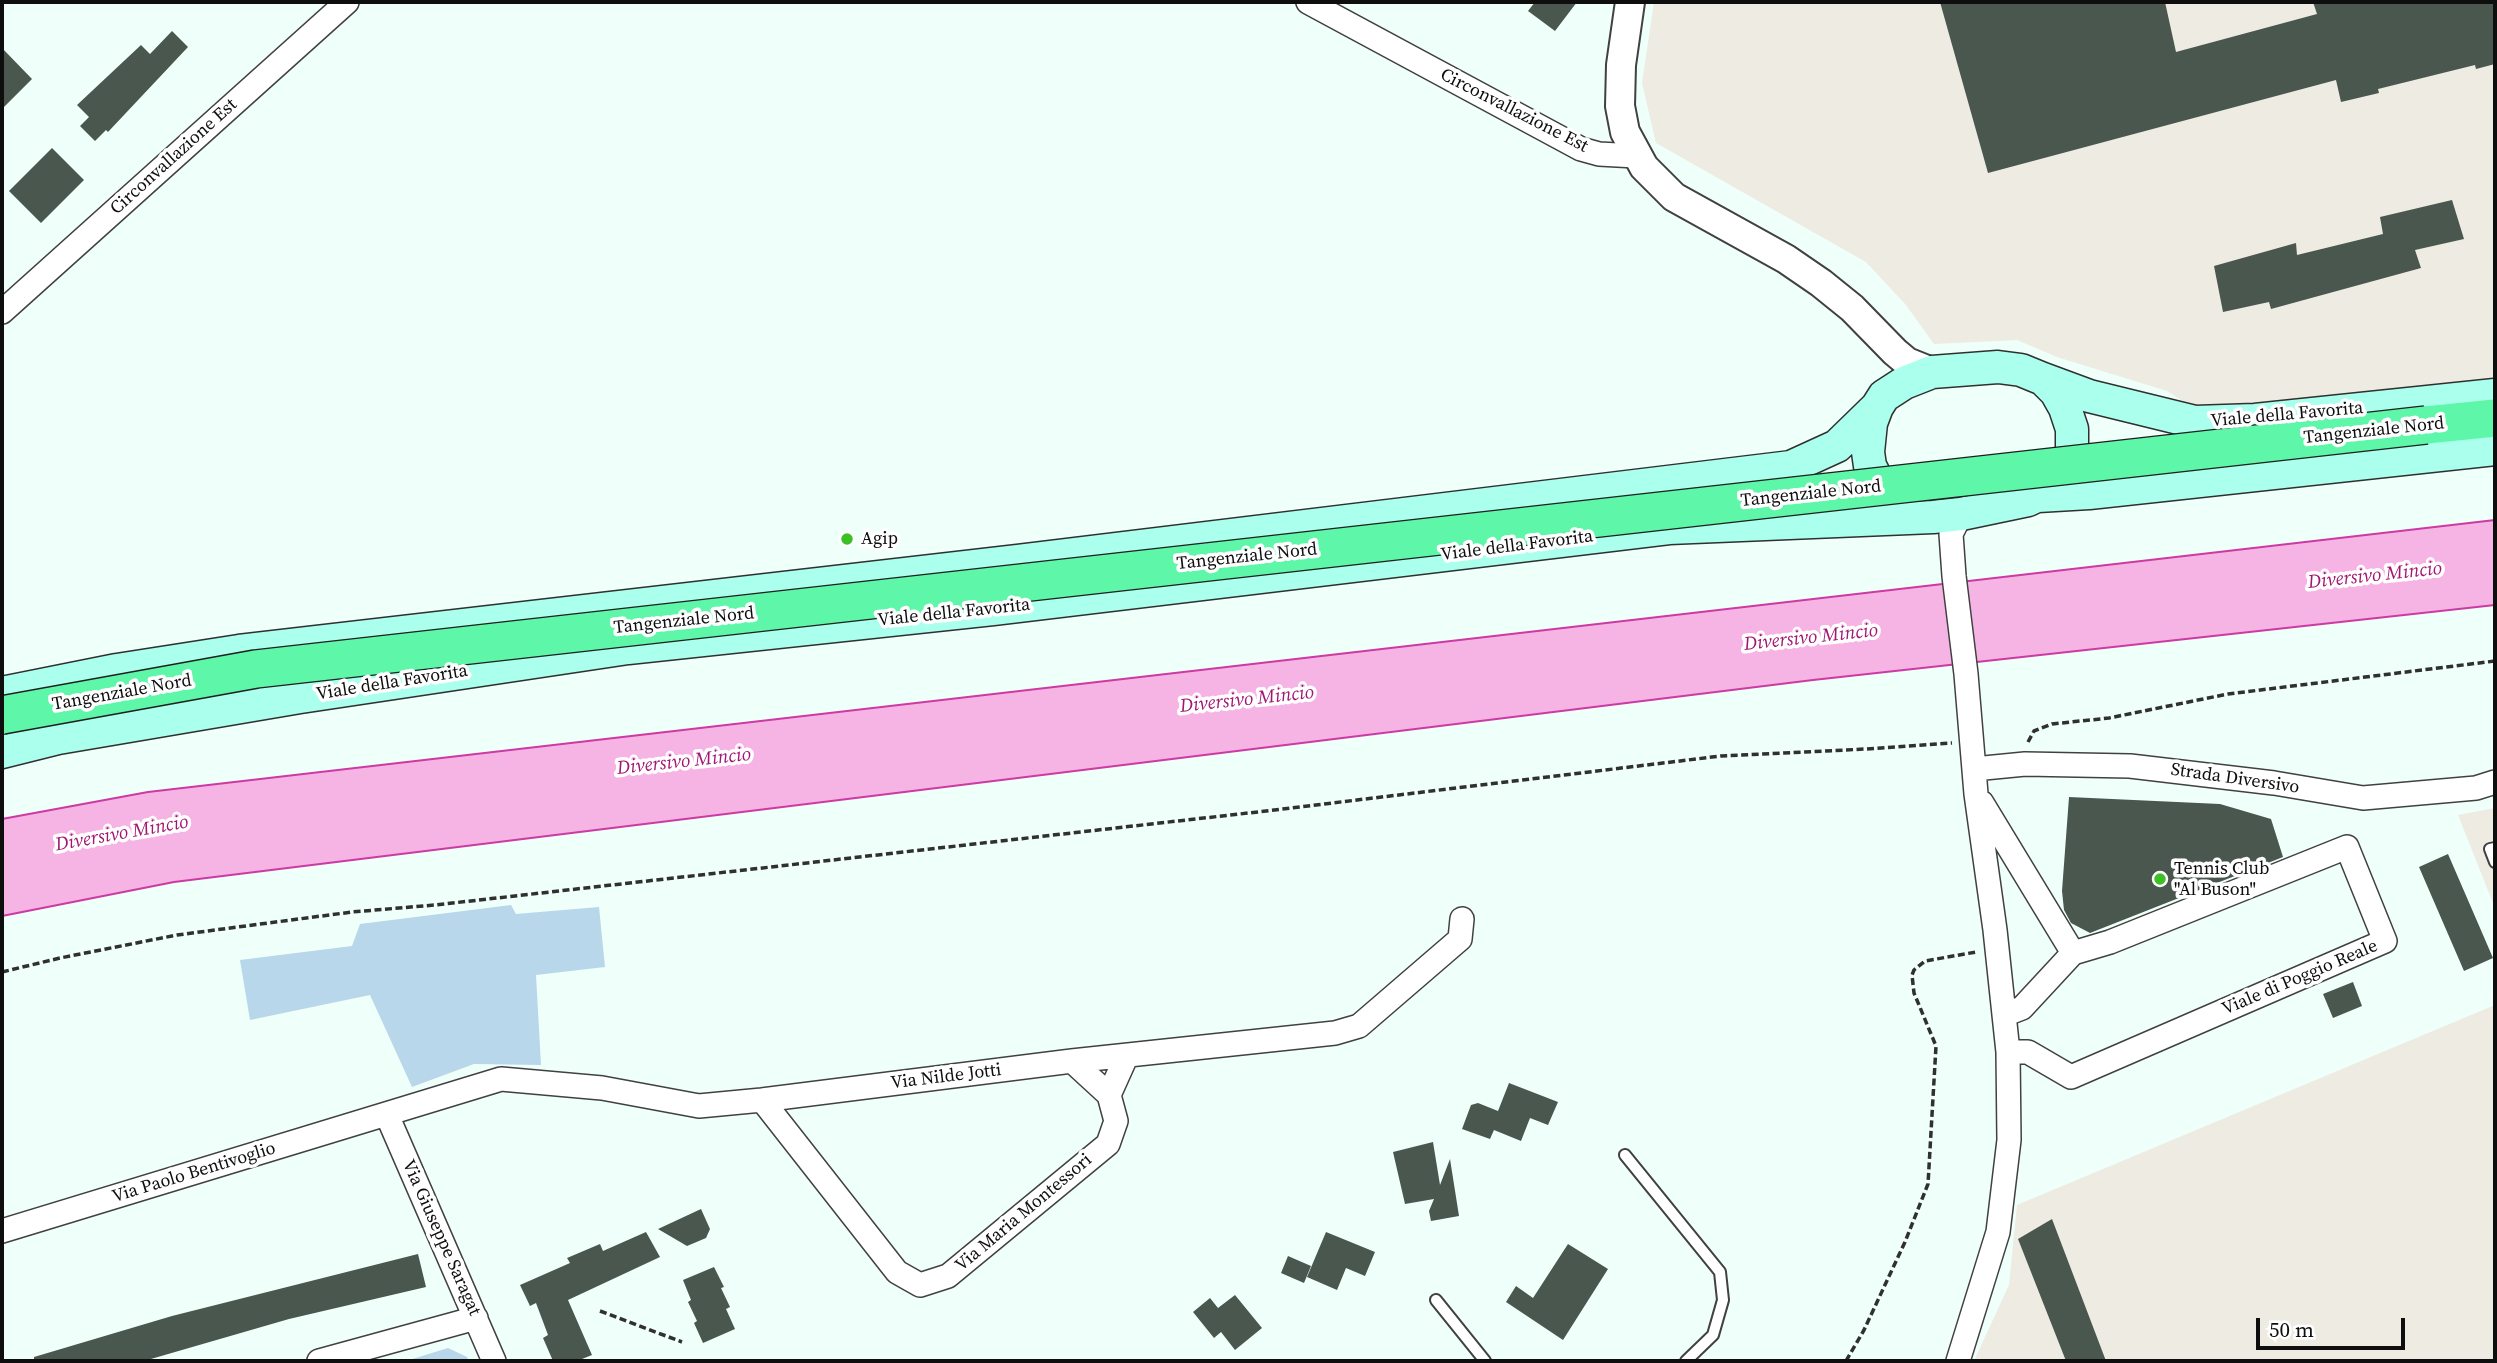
<!DOCTYPE html>
<style>
body{margin:0}
#map{position:relative;width:2497px;height:1363px;overflow:hidden;background:#effffa;font-family:"Source Serif 4",serif}
canvas{display:block}
.frame{position:absolute;inset:0;border:4px solid #0e0e0e;pointer-events:none}
.scale{position:absolute;left:2256px;top:1318px;width:149px;height:32px;box-sizing:border-box;border:4px solid #0e0e0e;border-top:0;padding-left:9px;font-size:21px;line-height:24px;white-space:nowrap;color:#0e0e0e;-webkit-text-stroke:5px #fff;paint-order:stroke}
</style>
<div id="map">
<canvas width="2497" height="1363"></canvas>
<div class="frame"></div>
<div class="scale">50 m</div>
</div>
<script>
const g = document.querySelector('canvas').getContext('2d');
g.lineJoin = 'round';
function fillPath(path, color) {
  g.fillStyle = color;
  g.fill(path, 'evenodd');
}
function toPath(rows) {
  const path = new Path2D();
  for (const r of rows) {
    path.moveTo(r[0], r[1]);
    for (let i = 2; i < r.length; i += 2) path.lineTo(r[i], r[i + 1]);
  }
  return path;
}
function strokePath(path, color, width, dash) {
  g.strokeStyle = color;
  g.lineWidth = width;
  g.lineCap = dash ? 'butt' : 'round';
  g.setLineDash(dash || []);
  g.stroke(path);
}
function label(font, color, halo, rows, align = 'center') {
  g.font = font + ' "Source Serif 4",serif';
  g.lineWidth = 7;
  g.setLineDash([]);
  g.textBaseline = 'middle';
  g.strokeStyle = halo;
  g.fillStyle = color;
  for (const [text, x, y, turn = 0] of rows) {
    g.save();
    g.translate(x, y);
    g.rotate((+turn || 0) * Math.PI / 180);
    g.textAlign = isNaN(turn) ? turn : align;
    if (halo) g.strokeText(text, 0, 0);
    g.fillText(text, 0, 0);
    g.restore();
  }
}
const industrial = toPath([
 [1654,2,2495,2,2495,382,2198,411,2167,391,2057,357,2017,340,1934,344,1906,305,1866,262,1656,143,1642,83],
 [2495,808,2495,908,2458,815],
 [2495,1005,2495,1361,1974,1361,2009,1285,2017,1205]
]);
const green = toPath([
 [511,905,516,914,599,907,605,967,536,975,541,1065,474,1064,412,1087,370,995,250,1020,240,960,352,946,360,924],
 [448,1348,467,1357,469,1361,406,1361]
]);
const water = toPath([
 [2495,520,2495,605,1813,680,174,882,2,916,2,819,148,792,2495,520]
]);
const building = toPath([
 [1535,2,1577,2,1555,31,1528,11],
 [1940,2,2165,2,2176,52,2317,14,2313,2,2495,2,2495,64,2476,69,2475,65,2378,89,2379,93,2341,102,2336,80,1988,173],
 [172,31,188,47,108,132,106,130,95,141,80,126,89,117,77,105,141,45,150,54],
 [2,48,32,79,2,109],
 [52,148,84,180,41,223,9,191],
 [2452,200,2464,239,2415,250,2421,268,2271,309,2269,302,2223,312,2214,266,2296,243,2297,255,2383,234,2380,217],
 [2069,797,2220,804,2271,819,2283,857,2090,933,2071,923,2064,910,2062,891],
 [2448,854,2493,958,2464,971,2419,867],
 [2353,982,2362,1006,2333,1018,2323,994],
 [1509,1083,1558,1102,1548,1125,1530,1118,1521,1141,1494,1130,1490,1139,1462,1129,1471,1105,1478,1103,1498,1111],
 [1433,1142,1440,1185,1450,1159,1459,1216,1431,1221,1429,1211,1434,1199,1405,1204,1393,1152],
 [701,1209,710,1229,706,1238,687,1246,658,1229],
 [2052,1219,2106,1361,2066,1361,2018,1239],
 [646,1232,660,1257,568,1300,592,1355,577,1361,553,1361,543,1338,548,1335,536,1303,530,1306,520,1285,570,1263,567,1258,600,1244,603,1251],
 [1326,1232,1375,1252,1365,1276,1346,1268,1337,1290,1307,1277],
 [1568,1244,1608,1269,1563,1340,1506,1302,1516,1286,1533,1298],
 [418,1254,426,1287,289,1319,144,1361,34,1361,34,1357,172,1316],
 [1288,1256,1311,1266,1304,1283,1281,1273],
 [714,1267,724,1287,721,1288,730,1307,726,1309,735,1329,703,1343,694,1323,697,1321,688,1302,691,1300,683,1280],
 [1235,1295,1262,1328,1235,1350,1221,1332,1214,1338,1193,1312,1210,1298,1218,1308]
]);
const path = toPath([
 [2028,742,2034,731,2052,724,2109,718,2228,694,2495,661],
 [2,972,60,958,177,935,352,912,435,905,1266,811,1721,756,1866,749,1952,743],
 [600,1311,682,1342],
 [1846,1361,1864,1330,1905,1242,1928,1184,1936,1046,1914,993,1912,975,1914,970,1925,961,1976,952]
]);
const service = toPath([
 [2495,848,2490,849,2495,862],
 [1625,1155,1720,1272,1723,1300,1713,1335,1686,1361],
 [1436,1300,1485,1361]
]);
const minor = toPath([
 [1308,2,1581,149,1599,154,1636,156],
 [2,312,347,2],
 [1974,769,2025,764,2130,766,2274,783,2363,798,2476,788,2495,782],
 [1982,803,2073,953],
 [2004,1015,2022,1008,2073,953,2110,942,2347,847,2385,941,2071,1077,2028,1052,2008,1052],
 [1072,1061,1109,1095],
 [762,1100,897,1272,920,1285,948,1276,1108,1144,1116,1121,1109,1095,1127,1055],
 [387,1115,494,1361],
 [2,1231,501,1079,602,1088,699,1106,762,1100,1072,1061,1335,1033,1359,1026,1460,939,1462,919],
 [319,1361,476,1318],
 [1958,1361,1998,1232,2009,1140,2008,1052,1995,930,1976,794,1966,674,1954,576,1951,534,1961,514]
]);
const tertiary = toPath([
 [1630,2,1621,65,1620,106,1625,132,1644,167,1674,197,1786,259,1821,283,1852,308,1895,352,1907,362,1932,372]
]);
const secondary = toPath([
 [2043,379,2089,396,2195,422,2255,420,2495,395],
 [2038,496,2089,493,2495,449],
 [2,693,117,670,239,651,1018,561,1791,467,1837,446,1876,408],
 [2,752,58,738,300,697,628,648,993,609,1669,528,1933,517,1961,514,2028,500,2051,489,2065,474,2072,452,2072,429,2065,408,2056,392,2043,379,2021,370,1998,367,1932,372,1904,383,1884,396,1877,407,1871,423,1868,452,1870,466,1885,495,1893,504,1913,517]
]);
const trunk = toPath([
 [2426,425,2495,418]
]);
const trunkBridge = toPath([
 [2,715,256,669,2426,425]
]);
const markers = [
 [847,539,7,"#3dbf25"],
 [2160,879,7,"#3dbf25"]
];
const streetNames = [
 ["Circonvallazione Est",1514,111,27],
 ["Circonvallazione Est",174,157,-42],
 ["Viale della Favorita",2287,415,-5],
 ["Tangenziale Nord",2374,431,-6],
 ["Tangenziale Nord",1811,494,-6],
 ["Viale della Favorita",1517,546,-7],
 ["Tangenziale Nord",1247,557,-6],
 ["Viale della Favorita",954,613,-6],
 ["Tangenziale Nord",684,621,-6],
 ["Viale della Favorita",392,683,-9],
 ["Tangenziale Nord",122,693,-10],
 ["Strada Diversivo",2235,779,8],
 ["Viale di Poggio Reale",2300,978,-23],
 ["Via Nilde Jotti",946,1077,-7],
 ["Via Paolo Bentivoglio",194,1173,-17],
 ["Via Maria Montessori",1024,1213,-40],
 ["Via Giuseppe Saragat",441,1238,66]
];
const poiNames = [
 ["Agip",861,539],
 ["Tennis Club",2174,869],
 ["\"Al Buson\"",2174,890]
];
const waterNames = [
 ["Diversivo Mincio",2375,576,-6],
 ["Diversivo Mincio",1811,638,-6],
 ["Diversivo Mincio",1247,700,-6],
 ["Diversivo Mincio",684,762,-6],
 ["Diversivo Mincio",122,834,-10]
];
fillPath(industrial, '#edebe2');
fillPath(green, '#b9d7ea');
fillPath(water, '#f6b4e5');
strokePath(water, '#ce3aa3', 2);
fillPath(building, '#4a574e');
strokePath(service, '#414141', 14);
strokePath(minor, '#414141', 26);
strokePath(tertiary, '#414141', 32);
strokePath(secondary, '#303030', 35);
strokePath(trunk, '#1f1f1f', 40);
strokePath(path, '#303030', 3.5, [7, 3.5]);
strokePath(service, '#fff', 10);
strokePath(minor, '#fff', 23);
strokePath(tertiary, '#fff', 28);
strokePath(secondary, '#aaffed', 32);
strokePath(trunk, '#5ef7aa', 37);
strokePath(trunkBridge, '#1f1f1f', 40, []);
strokePath(trunkBridge, '#5ef7aa', 37);
for (const [x, y, r, color] of markers) {
  const dot = new Path2D();
  dot.arc(x, y, r, 0, 2 * Math.PI);
  g.fillStyle = color;
  g.fill(dot);
  strokePath(dot, '#fff', 2.5);
}
label('18px', '#0e0e0e', '#fff', streetNames);
label('18px', '#0e0e0e', '#fff', poiNames, 'left');
label('italic 19px', '#a11673', '#fff', waterNames);
</script>
